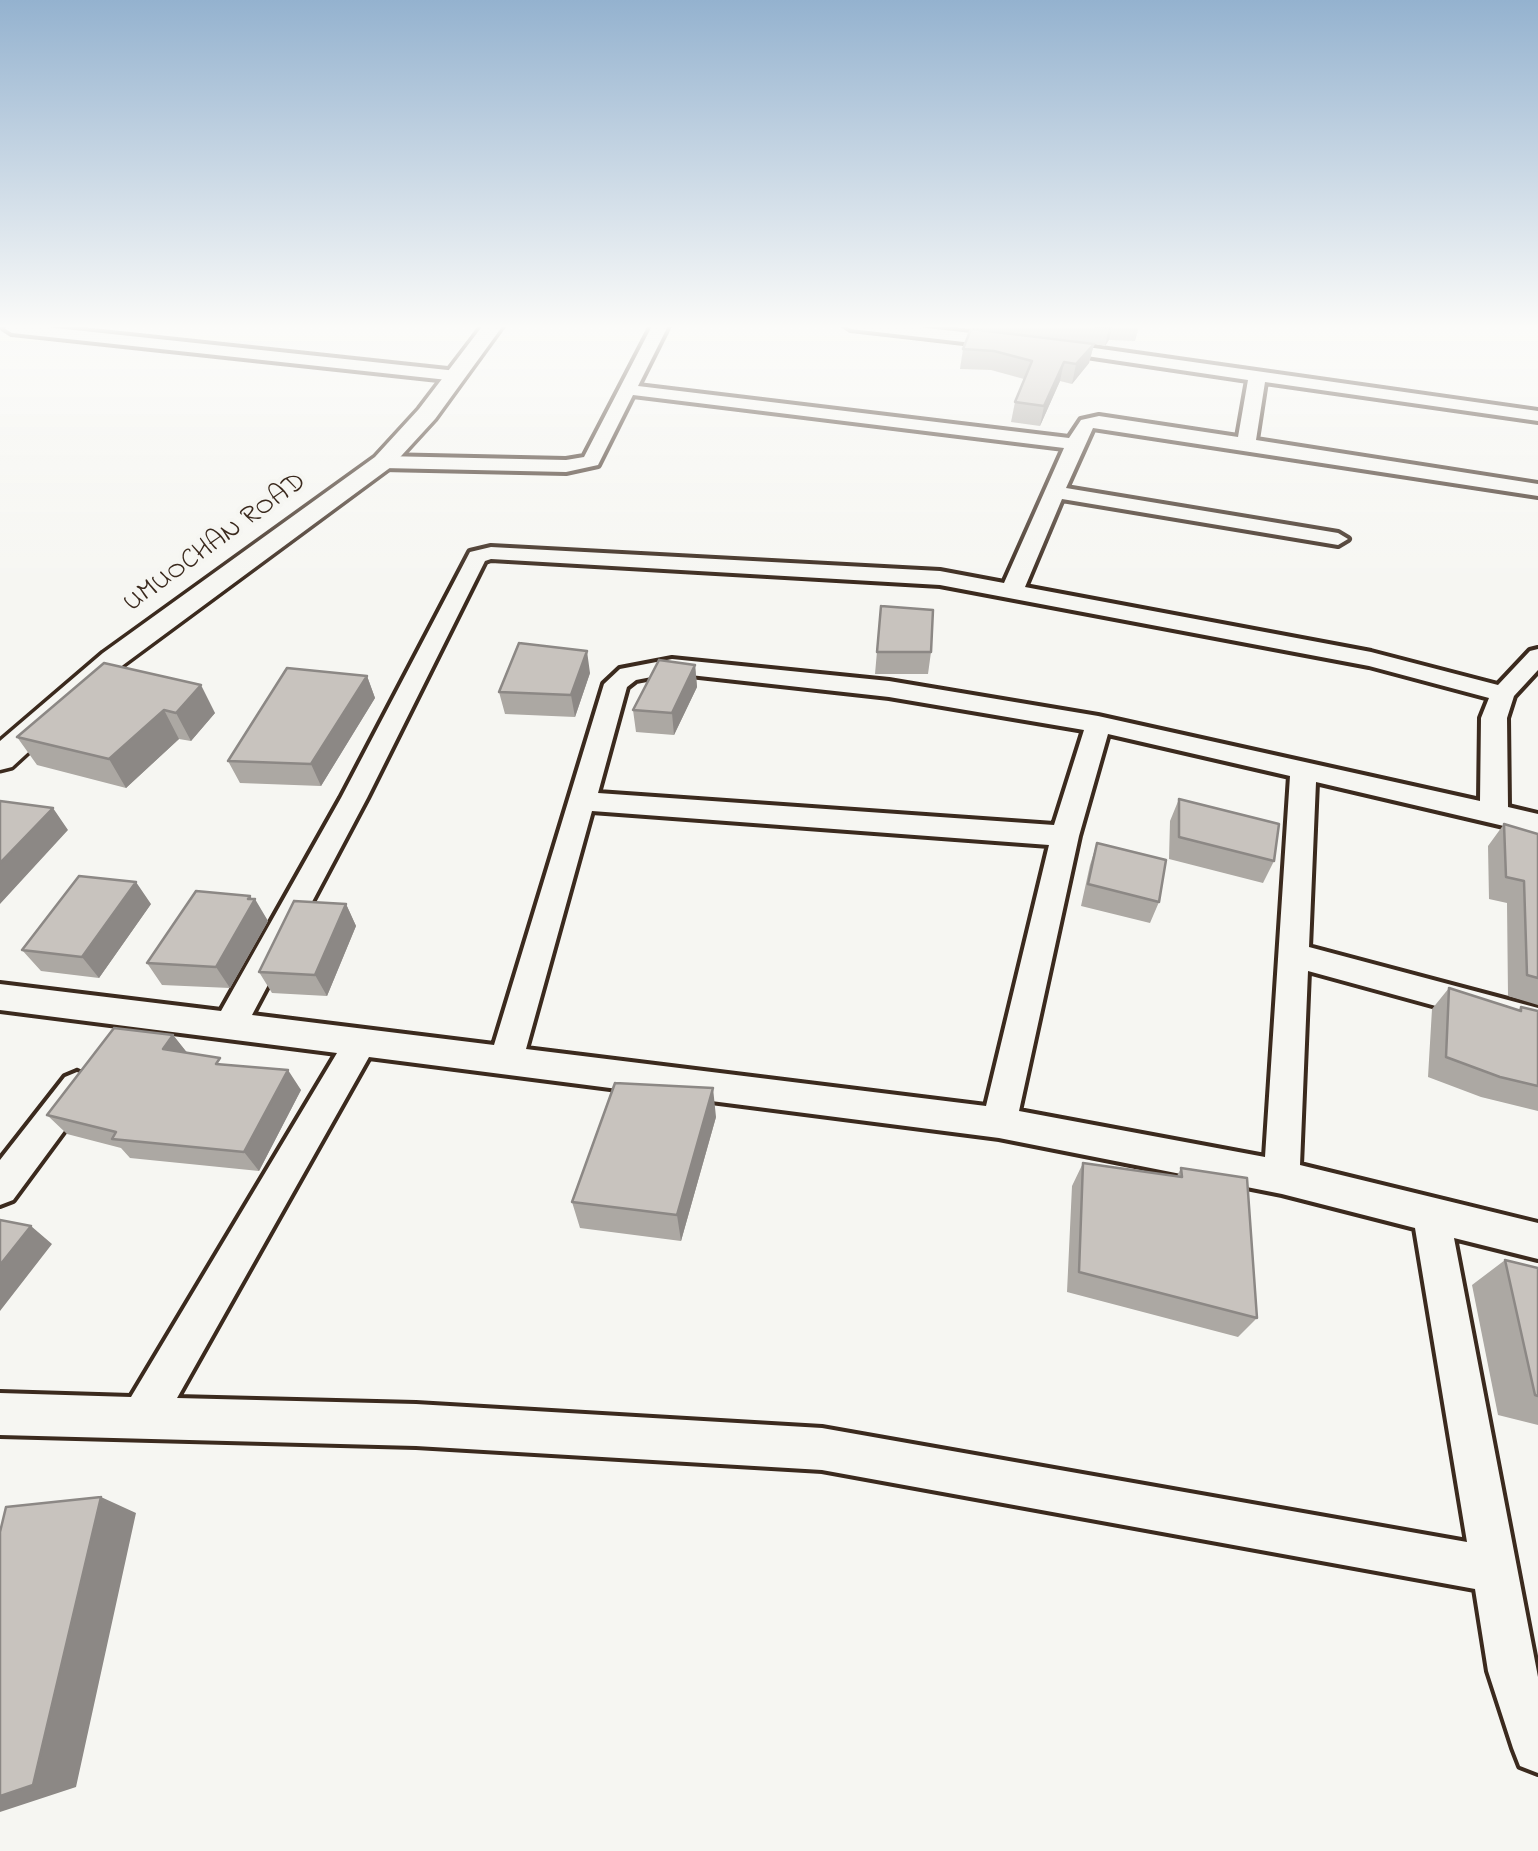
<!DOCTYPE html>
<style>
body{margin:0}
canvas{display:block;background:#f6f6f2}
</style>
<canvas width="1538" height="1851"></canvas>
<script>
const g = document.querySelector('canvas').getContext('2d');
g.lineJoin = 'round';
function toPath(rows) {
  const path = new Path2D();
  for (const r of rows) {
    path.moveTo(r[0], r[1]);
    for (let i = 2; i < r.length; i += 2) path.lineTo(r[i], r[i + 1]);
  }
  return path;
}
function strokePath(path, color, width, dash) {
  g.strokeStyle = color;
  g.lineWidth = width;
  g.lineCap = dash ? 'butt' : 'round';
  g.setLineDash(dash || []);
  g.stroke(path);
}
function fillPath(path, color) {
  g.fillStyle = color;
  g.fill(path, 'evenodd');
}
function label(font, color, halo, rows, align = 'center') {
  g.font = font + ' "Indie Flower",sans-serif';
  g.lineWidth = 8;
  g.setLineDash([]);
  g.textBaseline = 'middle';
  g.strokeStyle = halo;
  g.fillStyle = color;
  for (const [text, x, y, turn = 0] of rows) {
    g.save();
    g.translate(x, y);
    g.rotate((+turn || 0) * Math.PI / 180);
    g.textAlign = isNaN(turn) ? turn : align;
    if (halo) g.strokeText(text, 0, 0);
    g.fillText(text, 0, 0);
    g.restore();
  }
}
const minor = toPath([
 [18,324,457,371,465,376,457,381,12,333,4,328,18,324],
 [653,324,669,324,638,386,1069,438,1081,420,1099,416,1238,437,1248,380,1046,350,1044,347,1052,342,1538,411,1538,421,1265,382,1256,440,1538,484,1538,496,1093,428,1066,488,1338,533,1348,539,1338,545,1062,499,1025,587,1371,652,1498,685,1530,651,1538,649,1538,670,1514,696,1507,718,1508,807,1538,814,1538,834,1316,782,1309,947,1538,1008,1538,1034,1308,971,1300,1165,1538,1223,1538,1259,1454,1238,1538,1677,1538,1773,1520,1766,1513,1748,1488,1671,1475,1589,822,1470,416,1446,0,1435,0,1393,131,1397,337,1053,0,1010,0,984,221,1011,341,798,470,552,491,547,940,571,1004,583,1064,448,633,395,598,465,566,472,383,468,374,462,383,456,566,460,584,457,653,324],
 [491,559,940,585,1369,666,1489,698,1481,718,1480,801,1098,716,889,681,672,659,620,669,604,684,494,1045,252,1015,367,798,485,561,491,559],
 [672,673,889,697,1084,730,1054,825,598,793,627,687,636,680,672,673],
 [1108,734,1290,776,1265,1157,1019,1111,1079,836,1108,734],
 [592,811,1049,845,986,1106,526,1049,592,811],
 [369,1057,999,1138,1282,1194,1415,1228,1467,1542,822,1428,416,1404,177,1398,369,1057],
 [843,324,891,324,1007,337,1015,342,1007,347,851,329,843,324],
 [77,1072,89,1077,94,1087,89,1097,13,1200,0,1205,0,1160,65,1077,77,1072]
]);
const tertiary = toPath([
 [484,324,504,324,435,419,391,467,123,665,12,767,0,770,0,741,103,653,375,457,419,409,484,324]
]);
const wall = toPath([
 [977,324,1140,324,1135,341,1109,340,1105,346,1094,344,1089,363,1072,384,1060,381,1040,426,1011,422,1015,402,1024,379,991,370,960,369,963,349,976,329],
 [881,606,931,652,928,674,875,674],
 [104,663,215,713,191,741,179,739,126,788,37,765,17,737],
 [695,665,697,687,674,735,636,732,633,710],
 [590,673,575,717,505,714,499,692],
 [367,676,375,698,321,786,240,783,228,761],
 [1179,799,1274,861,1263,883,1169,859,1170,821],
 [1504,824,1538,834,1538,1005,1508,996,1507,903,1489,899,1488,846],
 [1097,843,1159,902,1150,923,1081,906,1090,865],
 [250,896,268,921,230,988,162,985,147,963],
 [151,904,99,978,41,971,22,950],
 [346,904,356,926,327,996,272,993,259,972],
 [1449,988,1518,1010,1521,1007,1538,1011,1538,1111,1481,1097,1428,1077,1432,1009],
 [173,1035,187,1053,301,1090,259,1171,130,1158,121,1148,67,1134,47,1115],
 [716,1117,681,1241,580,1228,572,1202],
 [1083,1163,1177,1176,1181,1168,1257,1318,1238,1337,1067,1292,1072,1186],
 [1505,1260,1538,1268,1538,1425,1498,1415,1472,1285]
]);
const shadedWall = toPath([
 [1113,324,1109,340,1105,346,1109,328],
 [1094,344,1089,363,1072,384,1076,364],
 [1064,362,1060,381,1040,426,1044,406],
 [587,651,590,673,575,717,571,695],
 [695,665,697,687,674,735,672,713],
 [367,676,375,698,321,786,311,764],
 [201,685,215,713,191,741,176,713],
 [164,710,179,739,126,788,109,759],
 [53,808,68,830,0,904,0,863],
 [136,882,151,904,99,978,82,957],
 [250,896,254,902,255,899,268,921,230,988,216,967],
 [346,904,356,926,327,996,315,975],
 [173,1035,189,1055,163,1049],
 [288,1070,301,1090,259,1171,244,1152],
 [713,1088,716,1117,681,1241,677,1215],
 [31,1226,52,1244,0,1311,0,1265],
 [101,1497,136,1513,76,1787,0,1812,0,1796]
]);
const building = toPath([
 [1076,324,1112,324,1109,328,1076,324],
 [971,329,1094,344,1076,364,1064,362,1044,406,1015,402,1032,361,994,351,963,349,971,329],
 [881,606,933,610,931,652,877,652,881,606],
 [519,643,587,651,571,695,499,692,519,643],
 [659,660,695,665,672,713,633,710,659,660],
 [104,663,201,685,176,713,164,710,109,759,17,737,104,663],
 [287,668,367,676,311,764,228,761,287,668],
 [1179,799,1279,824,1274,861,1179,837,1179,799],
 [0,801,53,808,0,863,0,801],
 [1504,824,1538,834,1538,978,1527,975,1524,881,1506,877,1504,824],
 [1097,843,1166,860,1159,902,1088,884,1097,843],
 [79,876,136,882,82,957,22,950,79,876],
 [196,891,250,896,248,899,255,899,216,967,147,963,196,891],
 [294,901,346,904,315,975,259,972,294,901],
 [1449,988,1521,1011,1521,1007,1538,1011,1538,1086,1500,1077,1446,1057,1449,988],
 [114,1028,173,1035,163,1049,220,1058,216,1064,288,1070,244,1152,112,1139,116,1132,47,1115,114,1028],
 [615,1083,713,1088,677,1215,572,1202,615,1083],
 [1083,1163,1182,1177,1181,1168,1247,1178,1257,1318,1079,1272,1083,1163],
 [0,1220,31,1226,0,1265,0,1220],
 [1505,1260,1538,1268,1538,1396,1535,1395,1505,1260],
 [101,1497,33,1785,0,1796,0,1532,6,1507,101,1497]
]);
const farStreetnames = [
 ["UMUOCHAN ROAD",216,544,-36]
];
strokePath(minor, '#3b2a1e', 8);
strokePath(tertiary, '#3b2a1e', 7);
fillPath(minor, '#f6f6f2');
fillPath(tertiary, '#f6f6f2');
fillPath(wall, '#aca8a3');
fillPath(shadedWall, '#8c8885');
fillPath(building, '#c8c3be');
strokePath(building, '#8c8885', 2.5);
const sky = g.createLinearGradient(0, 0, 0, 583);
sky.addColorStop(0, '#94b2cf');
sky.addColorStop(0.56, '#fbfbf9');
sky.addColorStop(1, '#fbfbf900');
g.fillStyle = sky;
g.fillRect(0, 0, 1538, 583);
label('28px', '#3b2a1e', '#f6f6f2', farStreetnames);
</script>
